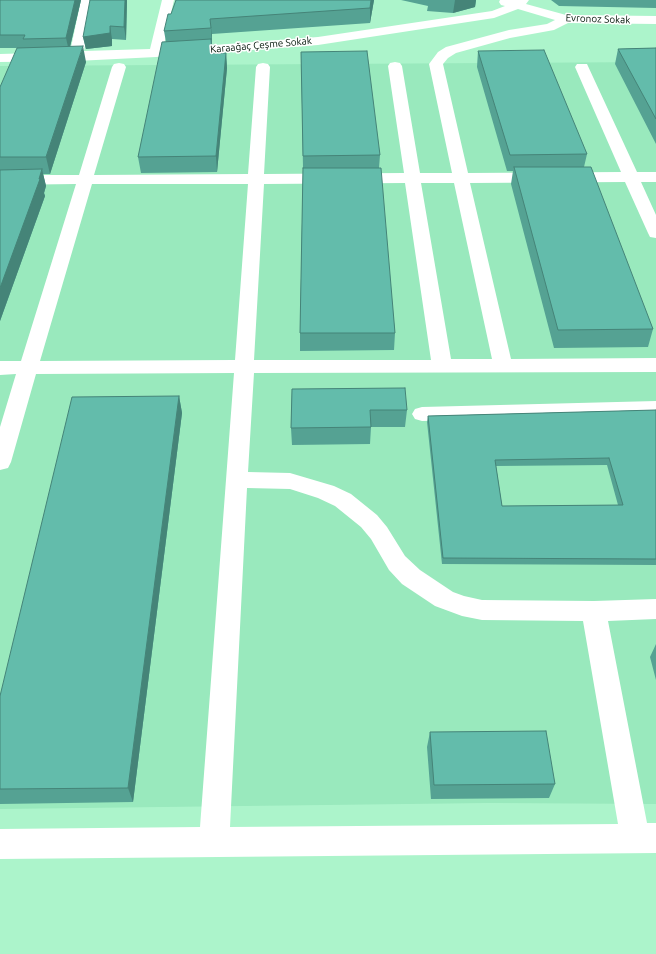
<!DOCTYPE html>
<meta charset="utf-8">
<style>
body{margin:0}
canvas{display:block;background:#acf4cb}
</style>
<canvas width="656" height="954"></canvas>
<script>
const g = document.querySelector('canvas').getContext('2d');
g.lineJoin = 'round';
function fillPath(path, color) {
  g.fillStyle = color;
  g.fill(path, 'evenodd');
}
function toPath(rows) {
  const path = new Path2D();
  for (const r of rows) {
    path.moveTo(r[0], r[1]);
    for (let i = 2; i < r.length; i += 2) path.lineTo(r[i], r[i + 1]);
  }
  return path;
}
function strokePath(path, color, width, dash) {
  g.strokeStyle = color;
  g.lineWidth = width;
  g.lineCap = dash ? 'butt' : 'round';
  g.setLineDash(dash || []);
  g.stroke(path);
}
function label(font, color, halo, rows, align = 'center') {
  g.font = font + ' Ubuntu,sans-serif';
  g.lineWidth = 3;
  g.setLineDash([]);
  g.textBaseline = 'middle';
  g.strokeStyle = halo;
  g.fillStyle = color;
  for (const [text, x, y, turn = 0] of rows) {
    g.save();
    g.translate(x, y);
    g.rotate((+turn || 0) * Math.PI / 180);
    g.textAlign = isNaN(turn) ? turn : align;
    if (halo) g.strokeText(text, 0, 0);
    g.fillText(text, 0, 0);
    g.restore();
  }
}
const built = toPath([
 [656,62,656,804,489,803,0,809,0,66]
]);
const minor = toPath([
 [81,0,93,0,84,51,150,49,162,0,174,0,163,49,318,37,492,11,505,6,501,5,499,2,500,0,529,0,526,4,566,15,656,16,656,24,568,23,554,30,510,38,456,53,448,58,443,64,468,173,621,172,575,67,577,64,587,64,637,172,656,172,656,182,641,182,656,215,656,238,650,237,648,233,625,182,470,183,511,359,656,358,656,372,254,373,248,472,290,473,334,486,351,494,377,515,387,527,405,556,420,570,453,592,464,596,482,600,594,601,656,599,656,619,608,621,647,823,656,823,656,853,0,859,0,829,200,827,234,373,36,374,11,462,8,468,0,470,0,427,16,374,0,375,0,361,21,361,76,184,0,185,0,175,79,175,112,67,114,64,119,63,124,64,126,67,94,175,248,174,256,67,258,64,263,63,268,64,270,67,264,174,404,173,388,66,390,63,395,62,400,63,402,66,420,173,452,173,429,64,438,52,446,47,509,30,547,24,555,20,518,9,494,18,318,45,156,57,76,61,0,62,0,54,70,52,81,0],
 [405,183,431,360,254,360,264,184,405,183],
 [421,183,454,183,492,359,451,359,421,183],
 [92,184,248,184,235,360,40,361,92,184],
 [247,488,290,489,318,498,335,506,361,527,371,539,389,570,402,584,435,606,462,616,482,620,583,621,618,824,230,827,247,488],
 [656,401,656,415,422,421,415,419,412,414,415,409,422,407,656,401]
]);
const wall = toPath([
 [0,0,81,0,70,47,86,62,50,174,43,174,46,186,44,193,45,196,0,321,0,87,25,48,0,48],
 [127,0,126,40,112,39,112,46,86,49,83,37],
 [374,0,370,23,212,34,212,53,226,53,227,68,217,172,141,173,138,157,166,42,164,31,171,14],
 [401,0,476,0,475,7,453,13,427,11,428,6],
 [551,0,656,0,656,8,559,6],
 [656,48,656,144,615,64,618,49],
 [478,51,587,154,584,167,653,329,648,347,554,348,511,184,513,171,507,171,477,67],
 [301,52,380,155,379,168,395,333,394,350,300,351,300,333,303,168],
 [292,389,407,410,405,427,371,427,370,444,292,445,291,428],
 [179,396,182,413,133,802,0,804,0,696],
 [656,410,656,565,442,564,427,422,428,416],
 [607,465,618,505,502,506,496,466],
 [656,644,656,680,650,657],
 [430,732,555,784,549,798,431,799,427,747]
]);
const shadedWall = toPath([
 [75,0,81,0,69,51,66,38],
 [125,0,127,0,126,40,124,27],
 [371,0,374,0,370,23,370,8],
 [455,0,476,0,475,7,453,13],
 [210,19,212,34,212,44,211,28],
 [110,26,112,39,112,46,86,49,83,37],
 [83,46,86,62,50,174,46,157],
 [226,53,227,68,217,172,216,156],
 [42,169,46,186,44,193,45,196,0,321,0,288],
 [179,396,182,413,133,802,128,788]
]);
const building = toPath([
 [0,0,75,0,66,38,23,39,25,35,0,35,0,0],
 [90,0,125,0,124,27,110,26,110,33,83,37,90,0],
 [176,0,371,0,370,8,210,19,211,28,164,31,168,14,171,14,176,0],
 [211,39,212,53,226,53,216,156,138,157,162,42,211,39],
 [83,46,46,157,0,157,0,87,17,48,83,46],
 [656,48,656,119,618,49,656,48],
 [544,50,587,154,510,155,478,51,544,50],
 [367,51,380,155,303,156,301,52,367,51],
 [514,167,591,167,653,329,558,330,514,167],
 [303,168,381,168,395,333,300,333,303,168],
 [42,169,39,179,40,179,0,288,0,170,42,169],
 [405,388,407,410,370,410,371,427,291,428,292,389,405,388],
 [179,396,128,788,0,789,0,696,72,397,179,396],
 [656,410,656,559,443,558,428,416,656,410],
 [609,458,623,505,502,506,495,460,609,458],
 [546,731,555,784,434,785,430,732,546,731]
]);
const farStreetnames = [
 ["Evronoz Sokak",598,19,2],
 ["Karaağaç Çeşme Sokak",261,45,-5]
];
fillPath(built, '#99e9bd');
fillPath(minor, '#fff');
fillPath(wall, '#55a293');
fillPath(shadedWall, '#458478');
fillPath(building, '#63bcab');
strokePath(building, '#458478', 1);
label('10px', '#001508', '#fff', farStreetnames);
</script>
